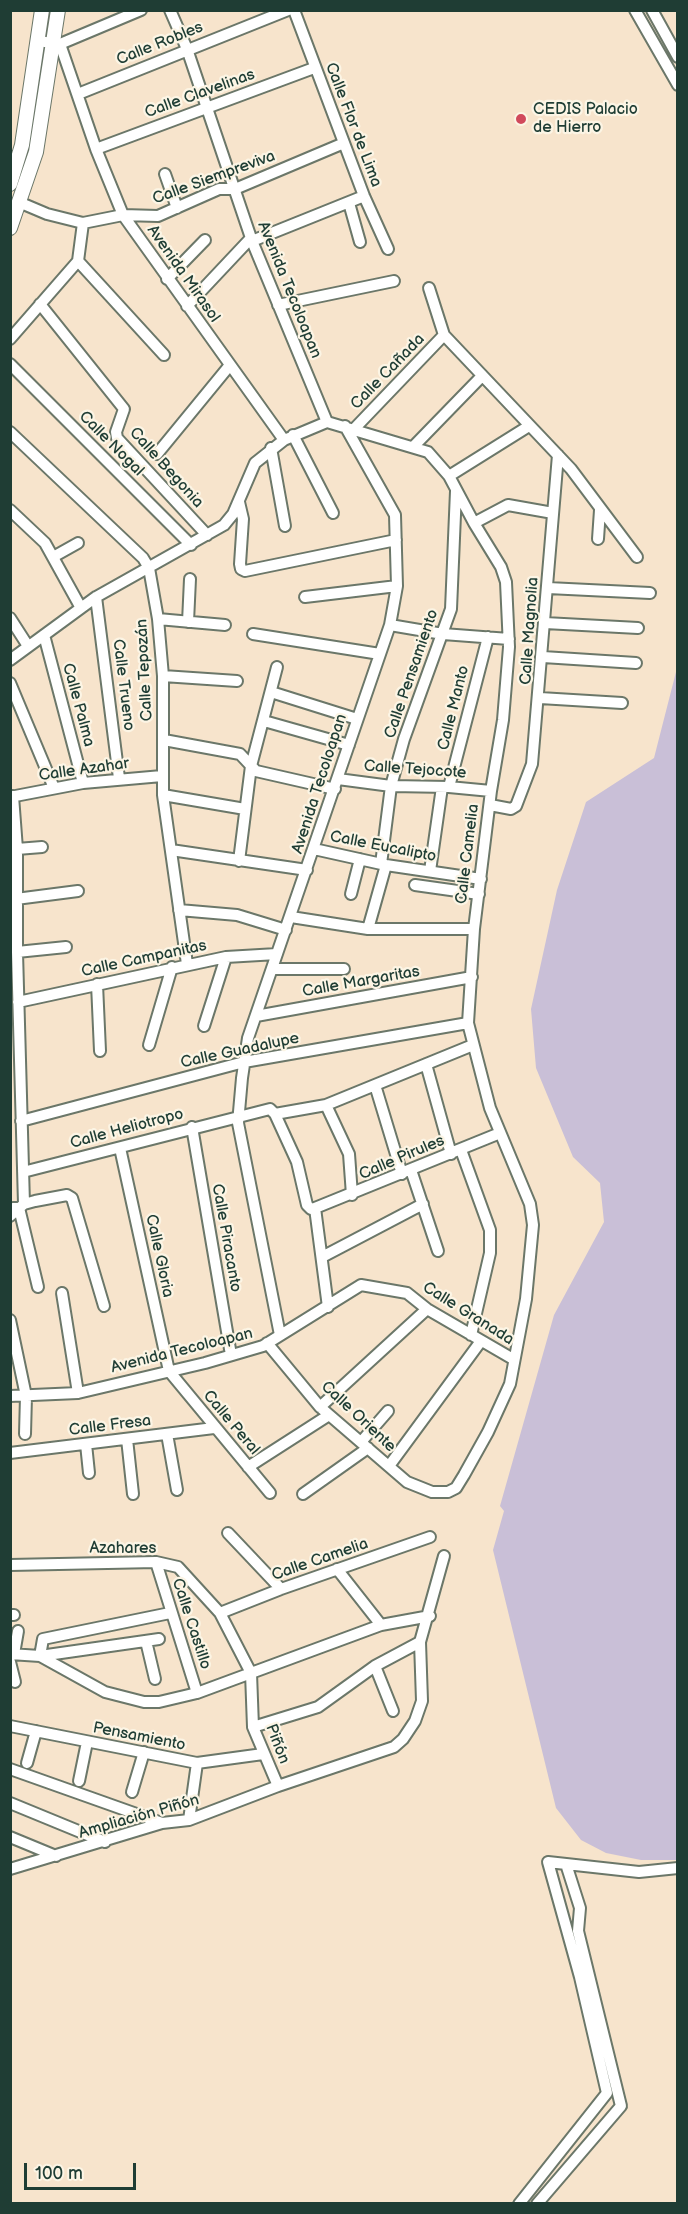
<!DOCTYPE html>
<meta charset="utf-8">
<style>
body{margin:0}
#map{position:relative;width:688px;height:2214px;overflow:hidden;background:#f7e4cc;font-family:"Balsamiq Sans",sans-serif}
canvas{display:block}
.frame{position:absolute;inset:0;border:12px solid #1f3d34;pointer-events:none}
.scale{position:absolute;left:24px;top:2163px;width:112px;height:27px;box-sizing:border-box;border:3px solid #1f3d34;border-top:0;padding-left:8px;font-size:18px;line-height:21px;white-space:nowrap;color:#1f3d34;-webkit-text-stroke:4px #fcf5e5;paint-order:stroke}
</style>
<div id="map">
<canvas width="688" height="2214"></canvas>
<div class="frame"></div>
<div class="scale">100 m</div>
</div>
<script>
const g = document.querySelector('canvas').getContext('2d');
g.lineJoin = 'round';
function fillPath(path, color) {
  g.fillStyle = color;
  g.fill(path, 'evenodd');
}
function toPath(rows) {
  const path = new Path2D();
  for (const r of rows) {
    path.moveTo(r[0], r[1]);
    for (let i = 2; i < r.length; i += 2) path.lineTo(r[i], r[i + 1]);
  }
  return path;
}
function strokePath(path, color, width, dash) {
  g.strokeStyle = color;
  g.lineWidth = width;
  g.lineCap = dash ? 'butt' : 'round';
  g.setLineDash(dash || []);
  g.stroke(path);
}
function label(font, color, halo, rows, align = 'center') {
  g.font = font + ' "Balsamiq Sans",sans-serif';
  g.lineWidth = 4.5;
  g.setLineDash([]);
  g.textBaseline = 'middle';
  g.strokeStyle = halo;
  g.fillStyle = color;
  for (const [text, x, y, turn = 0] of rows) {
    g.save();
    g.translate(x, y);
    g.rotate((+turn || 0) * Math.PI / 180);
    g.textAlign = isNaN(turn) ? turn : align;
    if (halo) g.strokeText(text, 0, 0);
    g.fillText(text, 0, 0);
    g.restore();
  }
}
const industrial = toPath([
 [677,668,678,1860,641,1860,606,1853,581,1840,556,1808,493,1550,504,1511,500,1506,554,1315,604,1222,600,1183,573,1157,536,1068,531,1009,557,890,586,802,654,758]
]);
const minor = toPath([
 [170,10,187,49,252,241,327,422],
 [294,10,364,196,388,249],
 [635,10,678,85],
 [652,10,678,57],
 [38,41,60,44,141,10],
 [60,44,96,149,123,215,284,440],
 [78,94,288,10],
 [96,149,314,68],
 [165,174,177,208],
 [21,203,47,214,83,223,123,215,158,216,219,189,235,189,344,143],
 [349,203,360,242],
 [252,241,364,196],
 [78,261,164,355],
 [167,279,205,240],
 [429,288,444,335,571,469,637,557],
 [40,304,124,409,116,432,117,438,207,535],
 [278,305,394,281],
 [187,306,251,238],
 [10,339,78,261,83,223],
 [10,364,191,545],
 [354,429,444,335],
 [10,432,143,558,149,568,158,619,163,676,163,795,187,964],
 [293,435,333,513],
 [413,447,481,377],
 [271,448,285,526],
 [157,454,230,365],
 [449,476,529,426],
 [239,502,243,519,240,564,241,569,245,571,396,540],
 [10,510,45,543,81,608],
 [474,523,508,505,553,513],
 [598,539,600,510],
 [53,557,78,543],
 [548,588,650,593],
 [96,597,119,778],
 [305,597,397,586],
 [10,618,28,646],
 [158,619,225,625],
 [188,622,190,579],
 [545,623,638,628],
 [390,625,443,634,509,639],
 [253,634,380,654],
 [44,635,83,783],
 [543,657,636,663],
 [10,660,96,597,224,525,233,514,255,463,284,440,327,422],
 [163,676,237,681],
 [10,683,54,788],
 [271,692,357,719],
 [540,698,622,703],
 [264,721,349,745],
 [164,740,240,754,256,771,335,789],
 [338,779,391,786,449,787,491,791],
 [449,787,488,637],
 [163,795,245,809],
 [13,796,17,849,17,952,24,1204],
 [10,797,83,783,162,776],
 [490,805,511,809,516,806,532,764,558,455],
 [17,849,42,847],
 [314,849,386,865,481,879],
 [171,850,307,870],
 [239,861,251,766,277,667],
 [381,864,391,786,404,739,451,609,456,491],
 [430,871,442,787],
 [415,885,479,894],
 [351,894,360,859],
 [16,899,78,891],
 [179,910,237,915,286,930],
 [291,917,368,929,474,929],
 [368,929,386,865],
 [17,952,66,947],
 [272,969,344,969],
 [97,984,100,1051],
 [18,1002,226,957,277,954],
 [256,1016,472,977],
 [204,1026,226,957],
 [149,1045,172,967],
 [426,1064,451,1154],
 [375,1085,402,1174],
 [326,1105,349,1154,352,1195],
 [275,1114,326,1105,473,1045],
 [21,1121,244,1062,468,1023],
 [192,1127,231,1355],
 [120,1148,169,1371,270,1493],
 [461,1150,490,1230,490,1253,471,1335],
 [411,1170,438,1251],
 [23,1172,270,1109,275,1114,297,1162,307,1205,311,1209,315,1208,328,1307],
 [13,1208,19,1208,38,1287],
 [315,1208,500,1133],
 [10,1216,24,1204,35,1201,67,1195,72,1198,104,1306],
 [322,1257,423,1204],
 [62,1293,78,1393],
 [10,1320,26,1396,25,1434],
 [280,1335,238,1123,242,1078,248,1038,390,625,397,586,395,515,345,426],
 [267,1343,320,1407,407,1482,432,1492,448,1492,456,1488,464,1475,488,1432,510,1384,526,1299,533,1225,530,1204,490,1108,468,1023,474,929,491,791,503,720,509,647,506,582,501,567,474,523,449,476,428,452,327,422],
 [10,1396,78,1393,205,1363,263,1346,361,1285,407,1293,427,1309,513,1359],
 [320,1407,427,1309],
 [167,1434,177,1490],
 [127,1439,133,1494],
 [361,1442,388,1411],
 [86,1444,89,1473],
 [10,1453,214,1428],
 [389,1466,481,1341],
 [248,1467,329,1415],
 [303,1494,368,1448],
 [228,1533,281,1589],
 [156,1562,197,1693],
 [10,1565,156,1562,178,1567,220,1613,251,1673,253,1727,278,1786,189,1820,162,1823,10,1869],
 [337,1569,381,1625],
 [220,1613,281,1589,430,1537],
 [10,1615,14,1615],
 [159,1639,40,1656,43,1639,170,1613],
 [146,1641,155,1679],
 [10,1654,40,1656,105,1692,144,1702,159,1702,197,1693,381,1625,430,1616],
 [14,1654,18,1631],
 [10,1662,15,1682],
 [375,1666,393,1711],
 [10,1726,197,1763,263,1754],
 [253,1727,318,1707,375,1666,420,1642],
 [27,1763,36,1731],
 [10,1769,162,1823],
 [79,1781,87,1742],
 [278,1786,394,1747,403,1739,415,1721,422,1701,420,1642,444,1556],
 [132,1792,144,1752],
 [10,1803,105,1842],
 [189,1820,197,1763],
 [10,1837,56,1856],
 [519,2204,607,2093,580,1977,548,1862,639,1872,678,1868],
 [537,2204,621,2106,578,1931,580,1908,566,1864]
]);
const major = toPath([
 [10,184,22,145,42,10],
 [10,228,36,152,58,10]
]);
const markers = [
 [521,119,6,"#d1495b"]
];
const streetNames = [
 ["Calle Robles",160,44,-22],
 ["Calle Clavelinas",200,94,-20],
 ["Calle Flor de Lima",353,125,69],
 ["Calle Siempreviva",214,178,-20],
 ["Avenida Mirasol",183,274,55],
 ["Avenida Tecoloapan",289,290,68],
 ["Calle Cañada",388,372,-46],
 ["Calle Nogal",111,444,45],
 ["Calle Begonia",166,468,48],
 ["Calle Magnolia",530,631,-86],
 ["Calle Tepozán",145,670,-93],
 ["Calle Pensamiento",412,674,-71],
 ["Calle Trueno",123,685,83],
 ["Calle Palma",78,705,75],
 ["Calle Manto",454,708,-76],
 ["Calle Azahar",84,770,-8],
 ["Calle Tejocote",415,770,4],
 ["Avenida Tecoloapan",320,784,-72],
 ["Calle Eucalipto",383,847,11],
 ["Calle Camelia",468,854,-83],
 ["Calle Campanitas",144,959,-12],
 ["Calle Margaritas",361,982,-10],
 ["Calle Guadalupe",240,1051,-12],
 ["Calle Heliotropo",127,1129,-15],
 ["Calle Pirules",402,1158,-23],
 ["Calle Piracanto",226,1238,80],
 ["Calle Gloria",159,1256,78],
 ["Calle Granada",468,1314,32],
 ["Avenida Tecoloapan",182,1351,-14],
 ["Calle Oriente",358,1417,43],
 ["Calle Peral",231,1423,50],
 ["Calle Fresa",110,1426,-7],
 ["Azahares",123,1549],
 ["Calle Camelia",320,1560,-19],
 ["Calle Castillo",191,1624,72],
 ["Pensamiento",139,1737,11],
 ["Piñón",277,1744,69],
 ["Ampliación Piñón",139,1817,-16]
];
const poiNames = [
 ["CEDIS Palacio",533,110],
 ["de Hierro",533,128]
];
fillPath(industrial, '#c9bfd7');
strokePath(minor, '#6b7769', 14);
strokePath(major, '#6b7769', 16);
strokePath(minor, '#fff', 10);
strokePath(major, '#fff', 14);
for (const [x, y, r, color] of markers) {
  const dot = new Path2D();
  dot.arc(x, y, r, 0, 2 * Math.PI);
  g.fillStyle = color;
  g.fill(dot);
  strokePath(dot, '#fcf5e5', 2);
}
label('16px', '#1f3d34', '#fcf5e5', streetNames);
label('16px', '#1f3d34', '#fcf5e5', poiNames, 'left');
</script>
